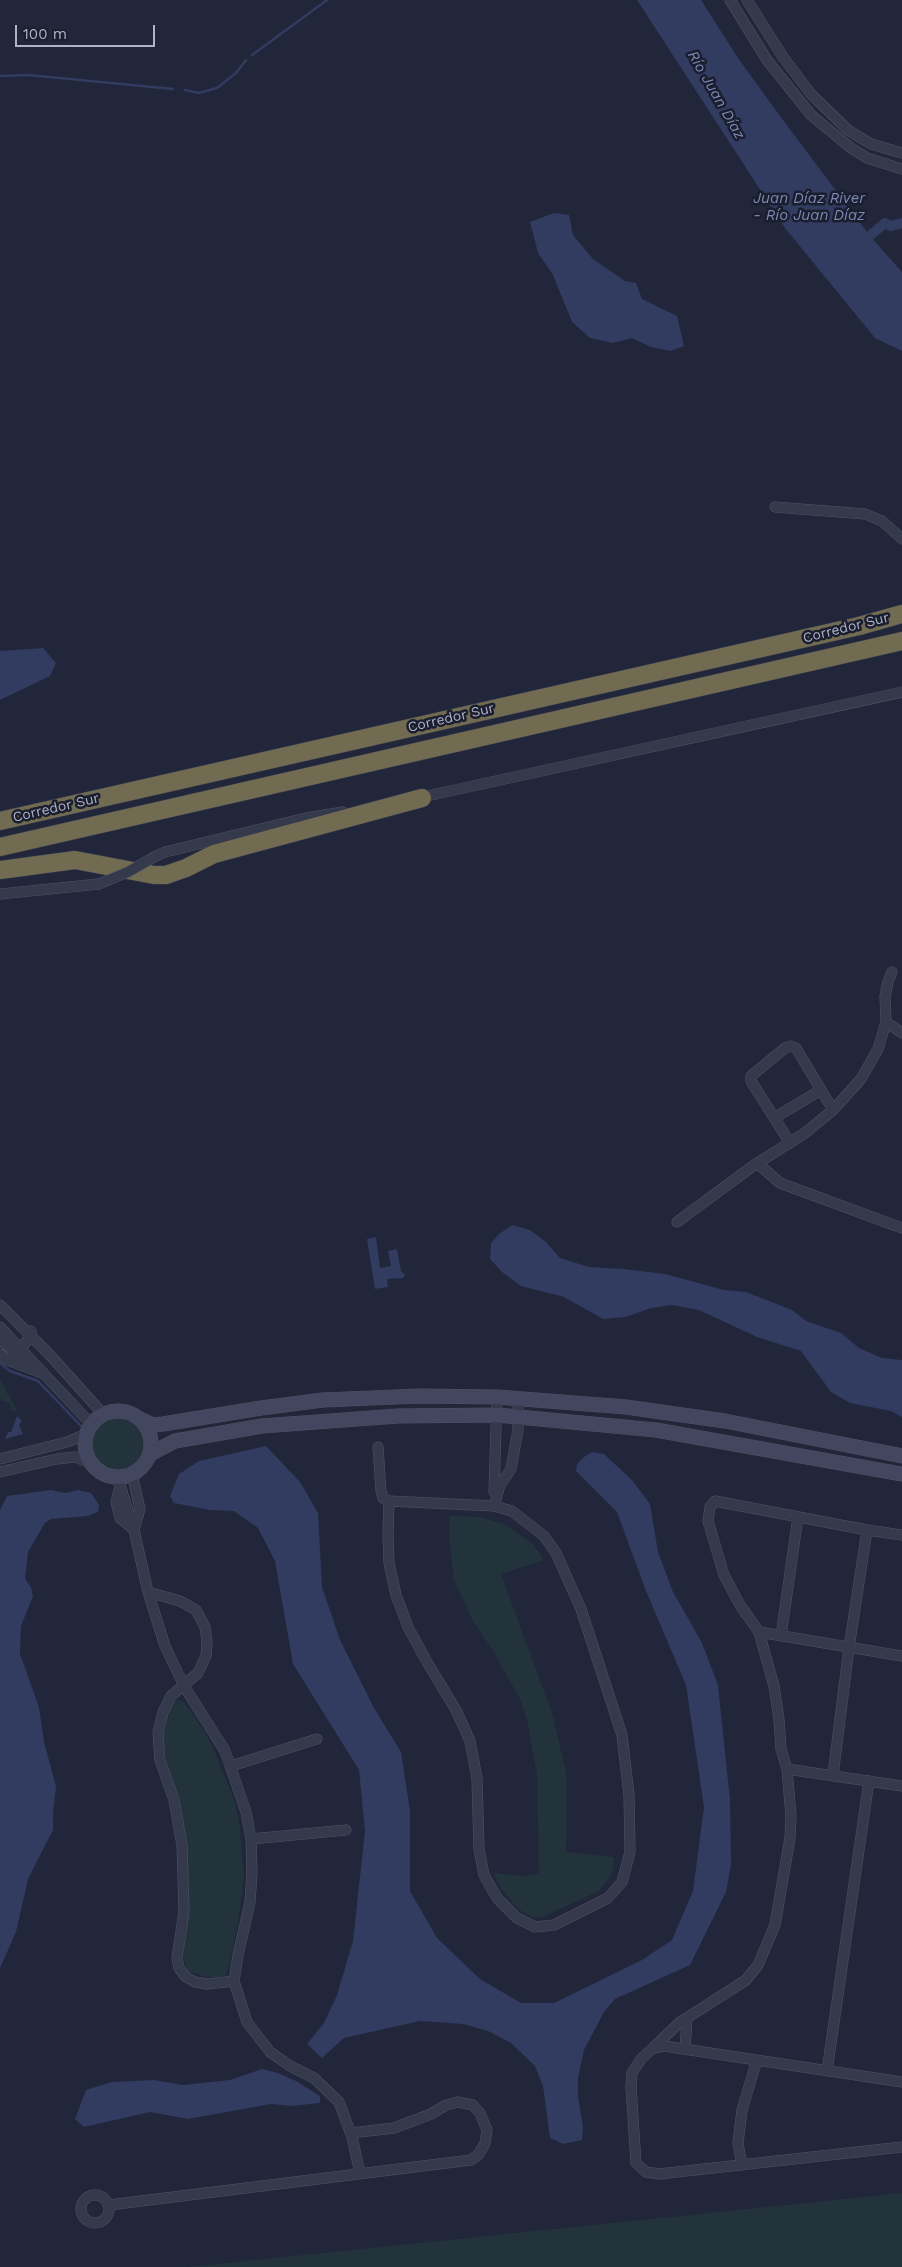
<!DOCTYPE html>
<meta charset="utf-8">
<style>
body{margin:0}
#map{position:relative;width:902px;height:2267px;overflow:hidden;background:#21263a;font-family:"Work Sans",sans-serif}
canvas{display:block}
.scale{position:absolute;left:15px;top:25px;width:140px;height:22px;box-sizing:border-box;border:2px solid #afb3c7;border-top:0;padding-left:6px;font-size:15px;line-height:18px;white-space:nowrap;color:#afb3c7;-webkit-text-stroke:4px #1a1e2f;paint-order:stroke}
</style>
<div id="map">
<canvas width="902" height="2267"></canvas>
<div class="scale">100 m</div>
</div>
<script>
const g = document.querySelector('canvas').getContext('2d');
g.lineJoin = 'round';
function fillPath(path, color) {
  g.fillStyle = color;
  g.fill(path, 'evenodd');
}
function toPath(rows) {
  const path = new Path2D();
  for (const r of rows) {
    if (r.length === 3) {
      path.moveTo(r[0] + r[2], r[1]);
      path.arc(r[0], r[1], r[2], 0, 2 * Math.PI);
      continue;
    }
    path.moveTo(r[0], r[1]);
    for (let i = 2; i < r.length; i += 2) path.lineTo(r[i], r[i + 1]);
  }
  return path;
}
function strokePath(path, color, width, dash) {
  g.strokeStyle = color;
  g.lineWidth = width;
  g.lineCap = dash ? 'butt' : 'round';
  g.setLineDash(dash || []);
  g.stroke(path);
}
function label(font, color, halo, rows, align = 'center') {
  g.font = font + ' "Work Sans",sans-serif';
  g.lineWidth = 5;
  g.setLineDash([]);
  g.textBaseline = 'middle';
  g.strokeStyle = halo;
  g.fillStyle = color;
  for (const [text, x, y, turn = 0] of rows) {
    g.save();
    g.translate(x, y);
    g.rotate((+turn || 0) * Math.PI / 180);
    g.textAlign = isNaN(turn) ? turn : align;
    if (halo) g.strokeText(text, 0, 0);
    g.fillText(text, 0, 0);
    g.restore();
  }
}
const green = toPath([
 [0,1379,18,1412,11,1411,10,1403,2,1401,0,1398],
 [117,1444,26],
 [449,1516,480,1517,504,1524,533,1544,544,1560,501,1574,553,1716,559,1743,566,1771,567,1792,566,1852,614,1857,613,1869,608,1880,599,1891,540,1918,531,1917,518,1909,501,1889,494,1873,524,1876,539,1873,537,1774,527,1720,520,1699,492,1649,473,1622,454,1579,450,1546],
 [180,1700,185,1703,204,1731,214,1750,235,1802,240,1828,244,1878,238,1923,228,1970,225,1975,219,1977,207,1977,191,1972,186,1967,183,1956,188,1913,188,1858,181,1813,166,1759,163,1726,170,1705,175,1701],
 [902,2193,902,2267,188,2267]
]);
const water = toPath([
 [637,0,701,0,738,58,783,120,870,236,902,272,902,351,875,338,785,228],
 [554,213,569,215,573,235,593,259,625,281,636,283,642,299,677,316,684,346,671,351,651,347,632,338,613,343,590,338,572,322,553,275,538,253,530,222],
 [43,648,56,663,50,676,0,700,0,651],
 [512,1225,530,1230,546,1242,560,1258,589,1267,624,1269,665,1274,724,1290,746,1292,792,1310,806,1321,841,1333,859,1348,882,1358,902,1360,902,1417,891,1411,850,1403,831,1392,801,1351,757,1337,699,1310,672,1305,651,1308,626,1317,603,1319,564,1297,521,1286,502,1272,490,1259,491,1243,499,1234],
 [376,1237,380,1268,391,1266,388,1251,397,1249,401,1271,405,1275,403,1278,387,1279,388,1287,375,1289,367,1239],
 [17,1416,22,1421,19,1425,23,1434,5,1439,8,1432,11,1432],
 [266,1446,300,1482,318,1513,322,1587,340,1640,374,1708,401,1752,410,1811,410,1891,437,1938,480,1979,521,2003,554,2003,642,1960,672,1940,693,1891,704,1807,686,1685,646,1591,617,1512,576,1471,577,1464,584,1457,592,1452,604,1454,632,1480,650,1504,658,1552,673,1592,702,1643,718,1685,730,1800,731,1865,726,1892,690,1965,615,1999,604,2012,584,2050,578,2078,578,2096,583,2127,582,2140,563,2144,550,2138,543,2086,535,2066,511,2043,488,2031,463,2024,420,2021,344,2038,322,2058,307,2044,324,2023,337,1995,353,1941,365,1831,359,1770,293,1664,275,1561,258,1528,234,1511,210,1510,174,1503,170,1496,179,1474,199,1461],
 [51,1490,65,1493,78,1490,91,1493,99,1505,98,1512,88,1516,51,1519,45,1523,28,1552,25,1579,31,1587,33,1596,21,1626,20,1654,39,1707,44,1742,56,1786,53,1814,53,1830,28,1879,16,1932,0,1968,0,1510,7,1496],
 [262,2069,278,2073,296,2081,320,2096,320,2103,291,2106,271,2104,188,2119,150,2112,84,2127,75,2119,86,2090,112,2082,154,2080,183,2085,230,2080]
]);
const stream = toPath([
 [252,55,327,0],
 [0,76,28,75,173,89],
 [185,90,199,93,217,88,236,73,246,60],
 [0,1363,10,1371,38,1381,82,1427]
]);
const canal = toPath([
 [859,245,885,223,891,226,902,223]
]);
const street = toPath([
 [730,0,767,60,811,115,851,148,867,158,902,169],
 [747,0,783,57,811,94,848,130,871,144,902,153],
 [775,507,865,514,882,521,902,539],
 [418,798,902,692],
 [154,857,165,852,306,818,343,812],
 [0,894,99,884],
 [886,1022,902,1033],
 [774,1118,821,1090],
 [790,1143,751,1081,751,1076,785,1048,791,1046,796,1048,833,1110],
 [757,1163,780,1183,902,1228],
 [677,1222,753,1166,805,1133,833,1110,861,1079,878,1049,886,1022,885,996,888,982,892,972],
 [0,1305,49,1354,103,1414],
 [0,1327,91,1424],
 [0,1339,20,1357],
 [0,1354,8,1360,42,1373],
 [8,1360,32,1336,31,1331],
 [378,1447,381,1491,383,1498,389,1501,494,1506,512,1511,544,1536,556,1553,581,1609,622,1735,629,1795,630,1852,622,1882,608,1898,554,1925,535,1927,517,1918,497,1898,484,1875,479,1849,477,1778,470,1741,456,1710,427,1662,408,1627,396,1595,389,1563,388,1535,389,1501],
 [0,1459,67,1442,86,1434],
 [0,1472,57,1459,75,1457,90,1463],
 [132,1474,140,1509,134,1530],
 [115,1477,120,1485,134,1530,148,1592,165,1646,184,1686,225,1751,246,1812,251,1839,252,1873,250,1902,238,1955,234,1981,247,2022,270,2052,290,2066,314,2078,339,2102,352,2137,360,2173],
 [120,1486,116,1502,120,1518,132,1528],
 [494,1492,497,1397],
 [494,1506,500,1485,511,1469,518,1430,518,1398],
 [148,1592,180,1601,196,1610,205,1627,207,1642,206,1656,198,1673,171,1696,163,1712,158,1732,160,1760,174,1800,182,1845,184,1912,177,1958,179,1968,186,1977,195,1982,207,1984,234,1981],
 [759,1632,902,1656],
 [781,1636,798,1517],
 [231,1766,317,1739],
 [787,1769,902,1786],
 [833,1775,849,1648,867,1530],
 [251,1839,346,1830],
 [653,2048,679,2023,746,1980,758,1965,775,1925,790,1838,791,1816,787,1769,781,1749,779,1719,774,1686,759,1632,740,1605,724,1575,708,1521,710,1507,715,1501,867,1530,902,1535],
 [685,2049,687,2019],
 [827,2071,869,1781],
 [902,2082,664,2046,653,2048,641,2059,632,2073,631,2087,636,2163,646,2172,659,2174,902,2147],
 [742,2165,738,2143,742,2110,757,2060],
 [95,2209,14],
 [109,2205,471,2160,479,2154,485,2143,487,2130,480,2113,473,2105,458,2102,446,2105,431,2114,394,2128,351,2133]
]);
const secondary = toPath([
 [118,1444,33],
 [138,1418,153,1425,163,1424,261,1408,323,1400,419,1396,497,1397,626,1407,725,1421,902,1456],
 [150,1454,175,1441,262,1426,398,1416,497,1415,656,1430,902,1474]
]);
const highway = toPath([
 [0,821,859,626,902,614],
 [0,847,902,641],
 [0,870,75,860,154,875,166,875,186,868,214,854,422,798]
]);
const streetBridge = toPath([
 [99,884,128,872,154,857]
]);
const streetNames = [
 ["Corredor Sur",846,628,-14],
 ["Corredor Sur",451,718,-13],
 ["Corredor Sur",56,808,-13]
];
const waterNames = [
 ["Río Juan Díaz",716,95,60],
 ["Juan Díaz River",809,199],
 ["- Río Juan Díaz",809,216]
];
fillPath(green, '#23333b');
fillPath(water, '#323b60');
strokePath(stream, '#323b60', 2.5);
strokePath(canal, '#323b60', 10);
strokePath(street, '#4f5365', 11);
strokePath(secondary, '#4f5365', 15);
strokePath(highway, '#3c4052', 19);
strokePath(street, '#34394b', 10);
strokePath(secondary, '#42465e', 14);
strokePath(highway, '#716b51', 18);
strokePath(streetBridge, '#4f5365', 11, []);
strokePath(streetBridge, '#34394b', 10);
label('14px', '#afb3c7', '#1a1e2f', streetNames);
label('italic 15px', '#7d89b4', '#1a1e2f', waterNames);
</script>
